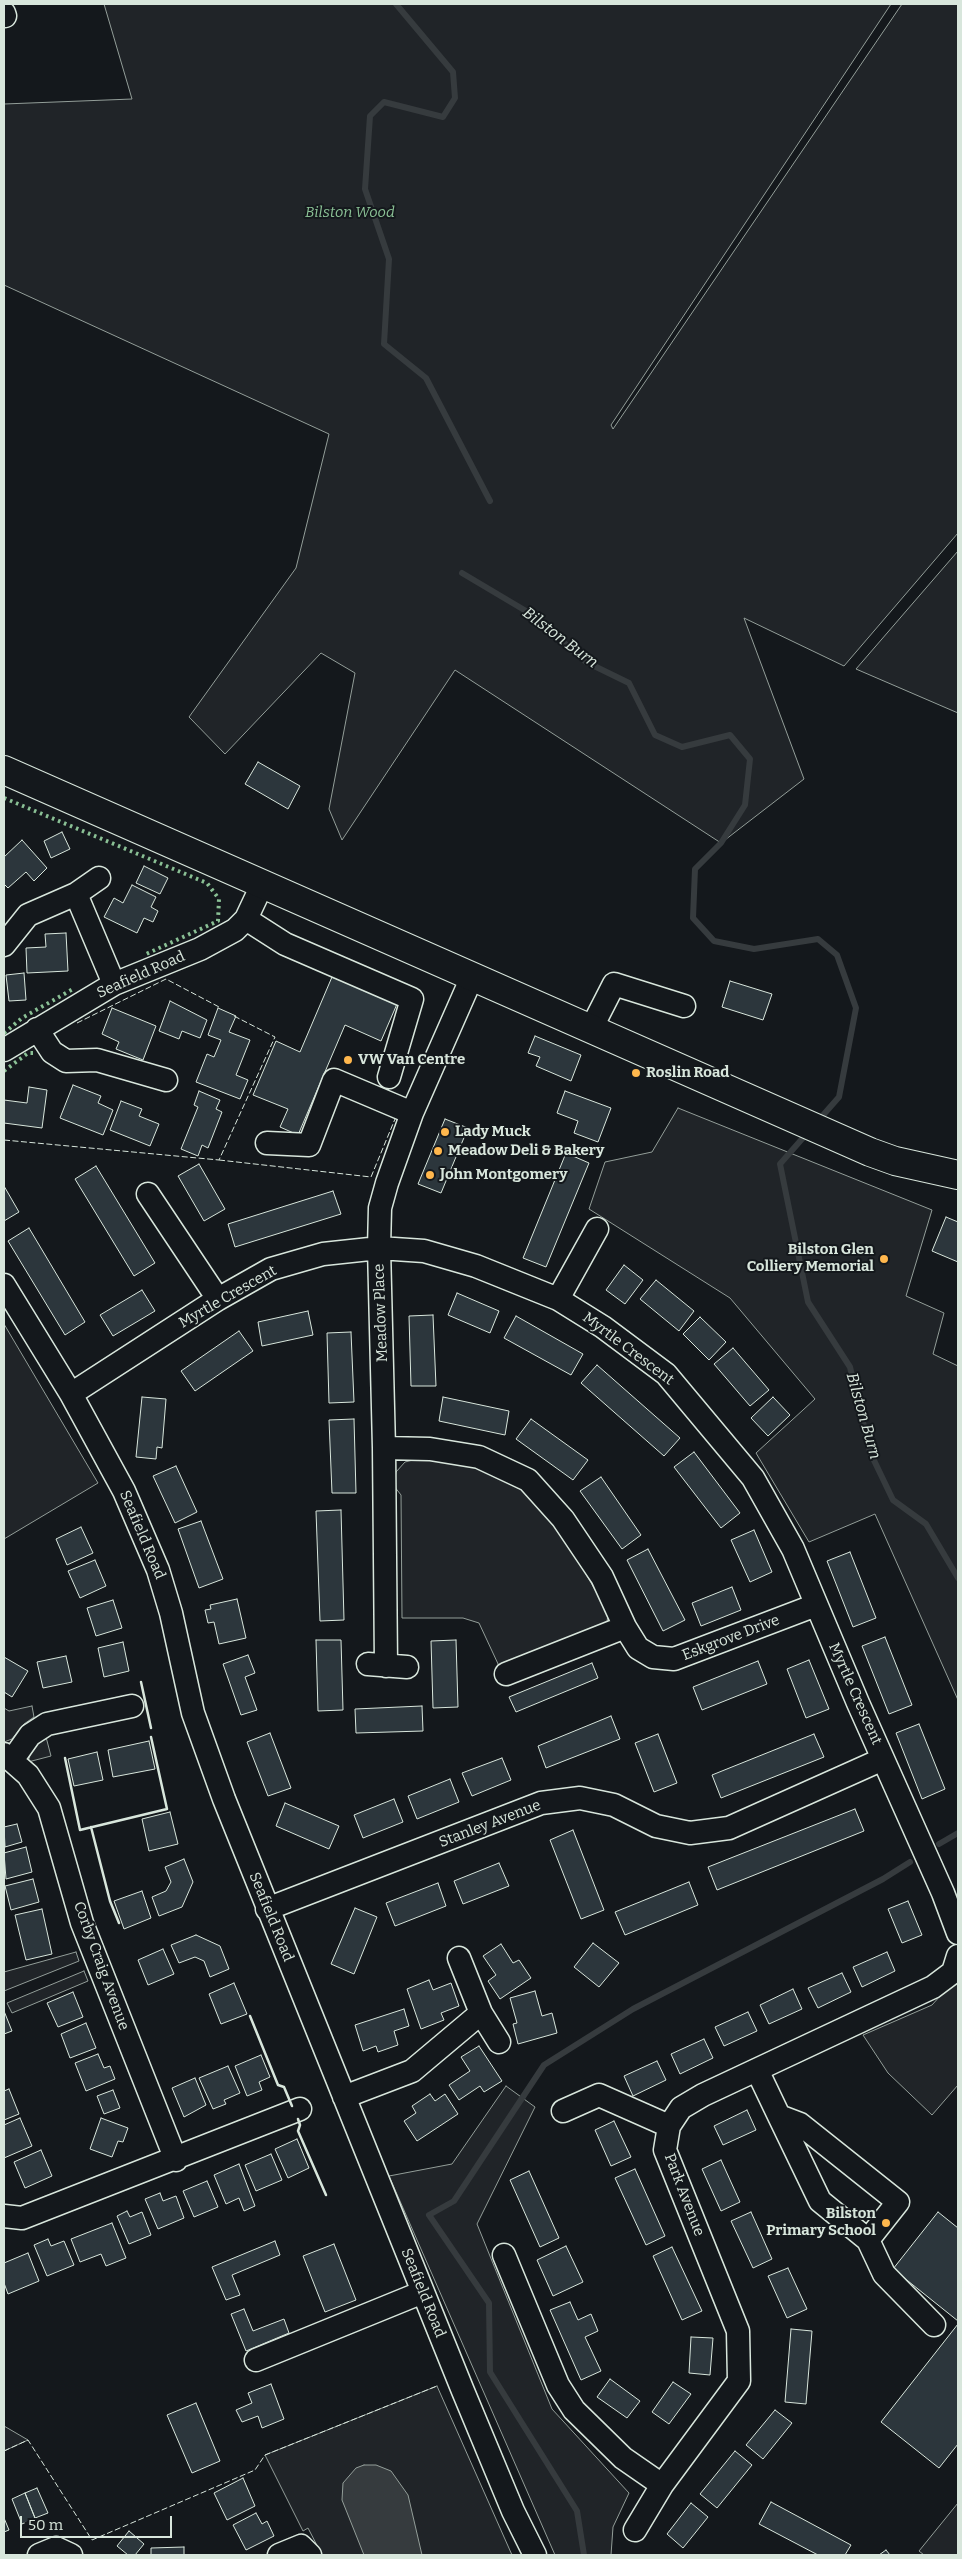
<!DOCTYPE html>
<style>
body{margin:0}
#map{position:relative;width:962px;height:2559px;overflow:hidden;background:#14181c;font-family:Bitter,serif}
canvas{display:block}
.frame{position:absolute;inset:0;border:5px solid #d8e6dc;pointer-events:none}
.scale{position:absolute;left:20px;top:2516px;width:152px;height:22px;box-sizing:border-box;border:2px solid #d8e6dc;border-top:0;padding-left:6px;font-size:15px;line-height:18px;white-space:nowrap;color:#d8e6dc;-webkit-text-stroke:4px #14181c;paint-order:stroke}
</style>
<div id="map">
<canvas width="962" height="2559"></canvas>
<div class="frame"></div>
<div class="scale">50 m</div>
</div>
<script>
const g = document.querySelector('canvas').getContext('2d');
g.lineJoin = 'round';
function fillPath(path, color) {
  g.fillStyle = color;
  g.fill(path, 'evenodd');
}
function toPath(rows) {
  const path = new Path2D();
  for (const r of rows) {
    path.moveTo(r[0], r[1]);
    for (let i = 2; i < r.length; i += 2) path.lineTo(r[i], r[i + 1]);
  }
  return path;
}
function strokePath(path, color, width, dash) {
  g.strokeStyle = color;
  g.lineWidth = width;
  g.lineCap = dash ? 'butt' : 'round';
  g.setLineDash(dash || []);
  g.stroke(path);
}
function label(font, color, halo, rows, align = 'center') {
  g.font = font + ' Bitter,serif';
  g.lineWidth = 4;
  g.setLineDash([]);
  g.textBaseline = 'middle';
  g.strokeStyle = halo;
  g.fillStyle = color;
  for (const [text, x, y, turn = 0] of rows) {
    g.save();
    g.translate(x, y);
    g.rotate((+turn || 0) * Math.PI / 180);
    g.textAlign = isNaN(turn) ? turn : align;
    if (halo) g.strokeText(text, 0, 0);
    g.fillText(text, 0, 0);
    g.restore();
  }
}
const green = toPath([
 [104,4,891,4,611,425,613,429,902,4,958,4,958,533,844,666,744,618,804,779,721,843,455,670,342,840,329,809,355,673,321,653,225,754,189,717,296,568,329,434,4,285,4,104,132,99,104,4],
 [958,551,958,713,856,669,958,551],
 [678,1108,932,1210,906,1296,944,1313,933,1354,958,1366,958,1700,875,1514,809,1542,756,1453,815,1399,730,1298,589,1209,605,1162,652,1152,678,1108],
 [4,1324,98,1483,4,1539,4,1324],
 [425,1457,474,1467,520,1489,558,1526,608,1612,607,1623,499,1666,479,1623,463,1618,402,1618,401,1495,394,1486,396,1472,405,1462,425,1457],
 [32,1706,34,1717,24,1724,12,1739,4,1742,4,1708,9,1711,32,1706],
 [46,1737,51,1756,28,1762,33,1745,46,1737],
 [76,1952,79,1961,4,1991,4,1972,76,1952],
 [84,1971,88,1981,12,2013,7,2003,84,1971],
 [958,1976,958,2085,932,2115,888,2073,863,2035,932,2005,958,1976],
 [506,2086,535,2107,477,2224,552,2409,629,2493,613,2527,611,2555,555,2555,389,2176,452,2164,506,2086],
 [437,2386,512,2555,322,2555,308,2528,303,2531,265,2455,437,2386],
 [4,2426,28,2440,4,2451,4,2426],
 [958,2503,958,2555,924,2555,919,2551,958,2503]
]);
const water = toPath([
 [364,2465,376,2465,391,2471,408,2495,422,2555,364,2555,342,2500,343,2483,356,2468,364,2465]
]);
const stream = toPath([
 [396,4,453,72,455,98,443,117,384,102,370,116,365,189,389,259,384,344,426,378,490,501],
 [462,573,531,614,586,662,629,683,655,735,682,747,730,735,750,759,745,805,721,843,695,869,693,918,714,941,754,949,818,939,837,955,856,1008,839,1097,817,1122],
 [809,1131,780,1164,808,1302,850,1367,870,1452,893,1500,926,1524,958,1578],
 [939,1844,958,1833],
 [584,2555,577,2511,490,2372,489,2303,429,2215,454,2201,544,2065,633,2009,883,1879,910,1862]
]);
const building = toPath([
 [258,762,300,786,288,809,245,784,258,762],
 [62,832,70,849,51,858,44,841,62,832],
 [22,840,47,868,34,881,26,872,8,888,4,884,4,857,22,840],
 [144,866,168,878,160,894,136,883,144,866],
 [132,885,156,897,151,907,158,911,153,922,144,918,137,933,104,917,114,898,123,903,132,885],
 [66,933,68,971,27,973,26,948,46,947,45,934,66,933],
 [24,973,26,1000,9,1001,6,975,24,973],
 [332,977,397,1004,381,1041,345,1025,298,1135,280,1127,288,1109,253,1095,276,1041,300,1052,332,977],
 [730,981,772,994,763,1020,722,1007,730,981],
 [170,1001,207,1020,200,1038,182,1031,179,1039,159,1031,170,1001],
 [112,1008,156,1026,143,1060,116,1049,119,1042,102,1034,112,1008],
 [218,1008,236,1016,229,1032,250,1040,236,1075,248,1080,240,1099,196,1082,207,1054,214,1057,221,1040,208,1035,218,1008],
 [535,1036,581,1055,571,1081,536,1066,540,1057,528,1053,535,1036],
 [73,1085,101,1096,98,1103,113,1110,103,1135,60,1118,73,1085],
 [29,1087,47,1090,42,1128,4,1123,4,1100,27,1103,29,1087],
 [199,1091,220,1100,216,1109,222,1112,208,1148,202,1145,198,1156,181,1149,198,1107,194,1105,199,1091],
 [565,1091,611,1108,598,1142,574,1133,578,1121,557,1113,565,1091],
 [121,1101,142,1109,139,1116,159,1124,150,1146,110,1130,121,1101],
 [445,1119,468,1128,441,1193,418,1184,445,1119],
 [566,1153,589,1163,546,1267,523,1258,566,1153],
 [199,1164,225,1209,204,1221,178,1176,199,1164],
 [96,1166,155,1263,134,1276,75,1179,96,1166],
 [4,1186,19,1212,4,1221,4,1186],
 [333,1191,341,1214,235,1247,228,1224,333,1191],
 [946,1217,958,1222,958,1262,932,1251,946,1217],
 [29,1228,85,1322,65,1335,8,1241,29,1228],
 [624,1265,643,1280,625,1304,606,1290,624,1265],
 [656,1280,694,1311,679,1331,640,1299,656,1280],
 [142,1290,155,1311,113,1336,100,1315,142,1290],
 [457,1293,499,1311,490,1333,448,1315,457,1293],
 [308,1311,313,1335,262,1346,258,1322,308,1311],
 [433,1315,436,1386,411,1386,409,1316,433,1315],
 [516,1316,583,1354,571,1375,504,1338,516,1316],
 [700,1317,726,1342,709,1360,683,1334,700,1317],
 [239,1331,253,1351,195,1391,181,1371,239,1331],
 [351,1332,354,1402,329,1403,327,1333,351,1332],
 [733,1348,769,1390,750,1406,714,1364,733,1348],
 [597,1365,680,1438,664,1456,581,1383,597,1365],
 [142,1397,166,1399,162,1448,157,1447,156,1459,136,1457,142,1397],
 [443,1397,509,1411,505,1435,439,1421,443,1397],
 [773,1397,790,1415,768,1436,751,1418,773,1397],
 [354,1419,356,1493,332,1493,329,1420,354,1419],
 [531,1419,588,1460,573,1480,516,1439,531,1419],
 [694,1452,740,1513,721,1528,674,1467,694,1452],
 [176,1466,197,1512,175,1523,153,1476,176,1466],
 [601,1477,641,1535,622,1549,580,1491,601,1477],
 [341,1510,344,1620,320,1621,316,1511,341,1510],
 [201,1521,223,1579,199,1588,178,1529,201,1521],
 [81,1527,93,1553,67,1565,56,1539,81,1527],
 [754,1530,772,1572,750,1582,731,1540,754,1530],
 [648,1549,685,1620,663,1631,627,1560,648,1549],
 [850,1552,876,1618,853,1627,827,1561,850,1552],
 [95,1560,106,1586,80,1598,68,1571,95,1560],
 [732,1587,741,1610,701,1626,692,1603,732,1587],
 [237,1599,246,1638,219,1644,214,1622,208,1623,205,1610,211,1609,210,1605,237,1599],
 [113,1600,122,1628,96,1636,87,1608,113,1600],
 [885,1637,912,1705,889,1714,862,1646,885,1637],
 [316,1640,341,1640,343,1710,318,1711,316,1640],
 [456,1640,458,1707,433,1708,431,1641,456,1640],
 [123,1642,129,1671,104,1677,98,1648,123,1642],
 [248,1655,255,1673,245,1677,257,1710,241,1715,223,1664,248,1655],
 [66,1656,72,1682,43,1688,37,1662,66,1656],
 [4,1657,28,1671,12,1697,4,1692,4,1657],
 [809,1660,829,1709,806,1718,787,1669,809,1660],
 [758,1661,767,1684,702,1710,693,1687,758,1661],
 [592,1663,598,1678,516,1712,509,1697,592,1663],
 [422,1706,423,1731,356,1733,355,1709,422,1706],
 [611,1716,620,1739,546,1768,538,1746,611,1716],
 [919,1724,945,1789,922,1799,896,1733,919,1724],
 [270,1733,291,1788,268,1796,247,1742,270,1733],
 [658,1734,677,1783,654,1792,635,1743,658,1734],
 [814,1734,824,1757,721,1798,712,1775,814,1734],
 [149,1741,155,1769,113,1777,108,1750,149,1741],
 [97,1752,103,1780,74,1786,68,1759,97,1752],
 [502,1758,511,1780,472,1796,462,1773,502,1758],
 [450,1779,459,1802,417,1819,408,1796,450,1779],
 [394,1799,403,1822,363,1838,354,1815,394,1799],
 [285,1803,339,1826,329,1849,276,1826,285,1803],
 [855,1809,864,1831,717,1890,708,1867,855,1809],
 [170,1812,178,1844,149,1851,142,1819,170,1812],
 [17,1824,22,1842,5,1847,4,1827,17,1824],
 [573,1830,604,1910,581,1919,550,1840,573,1830],
 [26,1847,32,1872,6,1879,4,1853,26,1847],
 [184,1859,193,1882,182,1907,159,1916,152,1897,166,1891,171,1882,165,1867,184,1859],
 [499,1863,509,1886,463,1904,454,1881,499,1863],
 [33,1879,39,1902,11,1910,5,1886,33,1879],
 [689,1882,698,1905,625,1935,615,1912,689,1882],
 [438,1883,446,1906,395,1926,386,1903,438,1883],
 [142,1891,151,1918,124,1929,114,1901,142,1891],
 [908,1901,922,1935,902,1943,888,1909,908,1901],
 [355,1908,377,1917,354,1974,331,1964,355,1908],
 [42,1909,52,1954,26,1960,15,1915,42,1909],
 [196,1935,220,1946,229,1969,210,1977,204,1961,195,1957,179,1963,171,1945,196,1935],
 [593,1943,619,1963,599,1987,574,1967,593,1943],
 [501,1944,513,1963,519,1960,531,1978,500,1999,488,1981,496,1975,483,1956,501,1944],
 [163,1949,174,1974,148,1985,138,1960,163,1949],
 [887,1952,895,1971,862,1987,853,1967,887,1952],
 [842,1973,851,1992,818,2008,808,1988,842,1973],
 [429,1980,433,1990,451,1983,459,2006,441,2013,444,2020,421,2029,407,1989,429,1980],
 [234,1983,247,2014,221,2024,209,1994,234,1983],
 [793,1989,802,2009,769,2024,760,2005,793,1989],
 [535,1991,542,2016,552,2013,557,2033,518,2044,513,2024,517,2023,510,1998,535,1991],
 [73,1992,83,2017,58,2027,47,2003,73,1992],
 [404,2009,409,2026,394,2031,398,2045,378,2052,376,2046,363,2051,355,2025,404,2009],
 [4,2011,12,2031,4,2034,4,2011],
 [748,2012,757,2031,724,2046,715,2027,748,2012],
 [86,2023,96,2048,70,2058,61,2034,86,2023],
 [704,2039,713,2058,680,2074,671,2054,704,2039],
 [479,2046,502,2081,484,2092,480,2086,459,2100,449,2085,470,2071,461,2057,479,2046],
 [98,2054,104,2068,110,2066,115,2079,86,2091,75,2063,98,2054],
 [261,2055,270,2077,259,2082,262,2090,247,2096,235,2066,261,2055],
 [657,2061,666,2080,633,2096,624,2076,657,2061],
 [228,2066,240,2093,224,2100,226,2104,213,2109,199,2078,228,2066],
 [195,2078,206,2105,184,2117,172,2088,195,2078],
 [9,2089,19,2114,4,2120,4,2091,9,2089],
 [113,2090,120,2108,104,2114,97,2096,113,2090],
 [430,2094,435,2101,445,2094,458,2114,417,2141,404,2121,416,2113,412,2106,430,2094],
 [747,2110,756,2130,723,2145,714,2126,747,2110],
 [20,2118,32,2146,4,2158,4,2125,20,2118],
 [101,2118,128,2128,123,2142,118,2141,112,2157,90,2149,101,2118],
 [614,2121,631,2157,611,2166,595,2130,614,2121],
 [297,2139,309,2168,288,2178,275,2149,297,2139],
 [41,2150,52,2176,25,2188,14,2162,41,2150],
 [271,2154,282,2180,256,2191,245,2165,271,2154],
 [721,2160,740,2202,721,2211,702,2169,721,2160],
 [239,2164,255,2206,244,2211,239,2198,226,2204,214,2175,239,2164],
 [635,2169,665,2236,646,2245,615,2178,635,2169],
 [529,2171,559,2238,540,2247,510,2180,529,2171],
 [207,2181,218,2207,194,2217,183,2191,207,2181],
 [160,2193,163,2201,176,2196,184,2218,158,2229,145,2199,160,2193],
 [127,2211,130,2217,142,2212,151,2235,129,2244,117,2216,127,2211],
 [751,2212,772,2259,753,2268,731,2221,751,2212],
 [938,2212,958,2228,958,2321,893,2269,938,2212],
 [112,2223,126,2258,106,2266,101,2254,80,2262,71,2239,112,2223],
 [48,2239,51,2246,64,2241,74,2265,47,2276,34,2245,48,2239],
 [275,2241,280,2255,232,2275,240,2295,226,2300,212,2267,275,2241],
 [334,2244,356,2300,325,2312,303,2256,334,2244],
 [566,2246,583,2282,553,2296,537,2260,566,2246],
 [672,2247,702,2311,682,2320,653,2256,672,2247],
 [28,2253,39,2281,8,2294,4,2283,4,2263,28,2253],
 [788,2268,807,2309,787,2318,768,2276,788,2268],
 [570,2302,578,2320,591,2314,598,2331,585,2337,601,2371,581,2380,550,2310,570,2302],
 [244,2309,253,2331,284,2319,289,2333,246,2351,231,2314,244,2309],
 [958,2324,958,2444,939,2468,881,2422,958,2324],
 [791,2329,812,2331,806,2404,785,2402,791,2329],
 [691,2337,713,2338,710,2375,689,2373,691,2337],
 [610,2379,640,2401,627,2418,597,2397,610,2379],
 [673,2382,691,2394,669,2424,652,2412,673,2382],
 [271,2384,284,2419,262,2428,258,2416,242,2422,236,2410,252,2403,248,2393,271,2384],
 [196,2403,220,2461,192,2473,167,2415,196,2403],
 [775,2410,792,2423,763,2459,746,2445,775,2410],
 [735,2451,752,2465,717,2508,700,2494,735,2451],
 [243,2478,255,2506,227,2520,214,2493,243,2478],
 [37,2488,48,2513,35,2518,25,2493,37,2488],
 [25,2493,35,2518,22,2524,12,2499,25,2493],
 [771,2502,851,2545,845,2555,818,2555,759,2524,771,2502],
 [691,2503,708,2517,683,2548,667,2534,691,2503],
 [256,2513,262,2524,267,2521,274,2536,246,2550,233,2525,256,2513],
 [4,2518,9,2530,4,2532,4,2518],
 [129,2531,144,2544,135,2555,128,2555,117,2546,129,2531],
 [184,2547,184,2555,151,2555,151,2548,184,2547],
 [886,2550,890,2555,879,2555,886,2550]
]);
const minor = toPath([
 [4,13,5,16],
 [76,894,114,984],
 [246,919,285,944,412,999,389,1077],
 [4,945,28,915,76,894,99,878],
 [37,1029,52,1052,66,1061,97,1060,166,1080],
 [591,1029,614,984,684,1006],
 [4,1050,114,984,200,949,235,930,246,919,262,885],
 [267,1143,309,1145,334,1080,412,1113],
 [148,1194,218,1299],
 [4,1285,71,1394,124,1491,158,1570,171,1613,193,1713,224,1799,463,2391,513,2511,535,2555],
 [558,1299,597,1229],
 [71,1394,218,1299,271,1269,323,1254,379,1248,424,1251,476,1266,558,1299,603,1327,666,1374,753,1478,793,1549,858,1703,943,1893,958,1933],
 [384,1448,430,1449,479,1457,528,1480,563,1519,602,1577,625,1627,638,1648,653,1657,674,1659,816,1605],
 [368,1664,407,1667],
 [386,1666,384,1448,379,1248,380,1208,387,1183,412,1113,472,977],
 [506,1674,625,1627],
 [4,1754,28,1775,49,1808,82,1923,176,2160],
 [13,1759,30,1735,47,1724,132,1706],
 [267,1909,541,1803,580,1798,614,1805,656,1826,690,1833,729,1828,883,1759],
 [481,2013,499,2042],
 [757,2070,779,2116,820,2201,868,2240,898,2202,800,2124,779,2116],
 [344,2097,412,2071,481,2013,459,1958],
 [563,2111,599,2095,669,2126],
 [4,2216,22,2218,300,2109],
 [868,2240,884,2274,934,2325],
 [504,2255,558,2385,574,2410,623,2458,662,2485],
 [256,2360,423,2292],
 [635,2530,662,2485,739,2381,738,2331,665,2150,669,2126,681,2108,703,2095,933,1987,953,1972,958,1956],
 [39,2555,56,2548,71,2555],
 [279,2555,301,2546,310,2555]
]);
const major = toPath([
 [4,770,870,1152,895,1161,958,1175]
]);
const hedge = toPath([
 [4,798,207,883,219,899,218,921,144,955],
 [4,1033,22,1018,73,989],
 [4,1071,28,1053,37,1053]
]);
const fence = toPath([
 [77,1023,166,979,221,1008],
 [4,1140,219,1160,275,1037,234,1016],
 [219,1160,371,1177,395,1119],
 [4,2451,28,2440,92,2540,255,2470,265,2455,437,2386]
]);
const wall = toPath([
 [141,1682,151,1728],
 [65,1758,80,1830,167,1809,151,1737],
 [91,1827,110,1901,119,1923],
 [250,2016,278,2085,284,2087,292,2106],
 [298,2119,300,2125,298,2131,326,2195]
]);
const markers = [
 [348,1060,5,"#ffb74d"],
 [636,1073,5,"#ffb74d"],
 [445,1132,5,"#ffb74d"],
 [438,1151,5,"#ffb74d"],
 [430,1175,5,"#ffb74d"],
 [884,1259,5,"#ffb74d"],
 [886,2223,5,"#ffb74d"]
];
const parkNames = [
 ["Bilston Wood",350,213]
];
const streetNames = [
 ["Seafield Road",141,975,-24],
 ["Myrtle Crescent",228,1297,-30],
 ["Meadow Place",381,1313,-92],
 ["Myrtle Crescent",628,1349,37],
 ["Seafield Road",142,1535,67],
 ["Eskgrove Drive",731,1638,-21],
 ["Myrtle Crescent",855,1694,66],
 ["Stanley Avenue",490,1824,-21],
 ["Seafield Road",271,1917,68],
 ["Corby Craig Avenue",101,1966,70],
 ["Park Avenue",684,2195,69],
 ["Seafield Road",423,2293,68]
];
const poiNames = [
 ["VW Van Centre",358,1060],
 ["Roslin Road",646,1073],
 ["Lady Muck",455,1132],
 ["Meadow Deli & Bakery",448,1151],
 ["John Montgomery",440,1175],
 ["Bilston Glen",874,1250,"right"],
 ["Colliery Memorial",874,1267,"right"],
 ["Bilston",876,2214,"right"],
 ["Primary School",876,2231,"right"]
];
const waterNames = [
 ["Bilston Burn",560,638,37],
 ["Bilston Burn",863,1416,74]
];
fillPath(green, '#202428');
strokePath(green, '#939e99', 1);
fillPath(water, '#363b3e');
strokePath(water, '#939e99', 1);
strokePath(stream, '#363b3e', 6);
fillPath(building, '#2c363c');
strokePath(building, '#d8e6dc', 1);
strokePath(minor, '#d8e6dc', 25);
strokePath(major, '#d8e6dc', 30);
strokePath(minor, '#14181c', 22);
strokePath(major, '#14181c', 28);
strokePath(hedge, '#8ac095', 4, [2.5, 4]);
strokePath(fence, '#d8e6dc', 1, [6, 2.5]);
strokePath(wall, '#d8e6dc', 2.5);
for (const [x, y, r, color] of markers) {
  const dot = new Path2D();
  dot.arc(x, y, r, 0, 2 * Math.PI);
  g.fillStyle = color;
  g.fill(dot);
  strokePath(dot, '#14181c', 2);
}
label('italic 15px', '#8ac095', '#14181c', parkNames);
label('15px', '#d8e6dc', '#14181c', streetNames);
label('bold 15px', '#d8e6dc', '#14181c', poiNames, 'left');
label('italic 16px', '#d8e6dc', '#14181c', waterNames);
</script>
